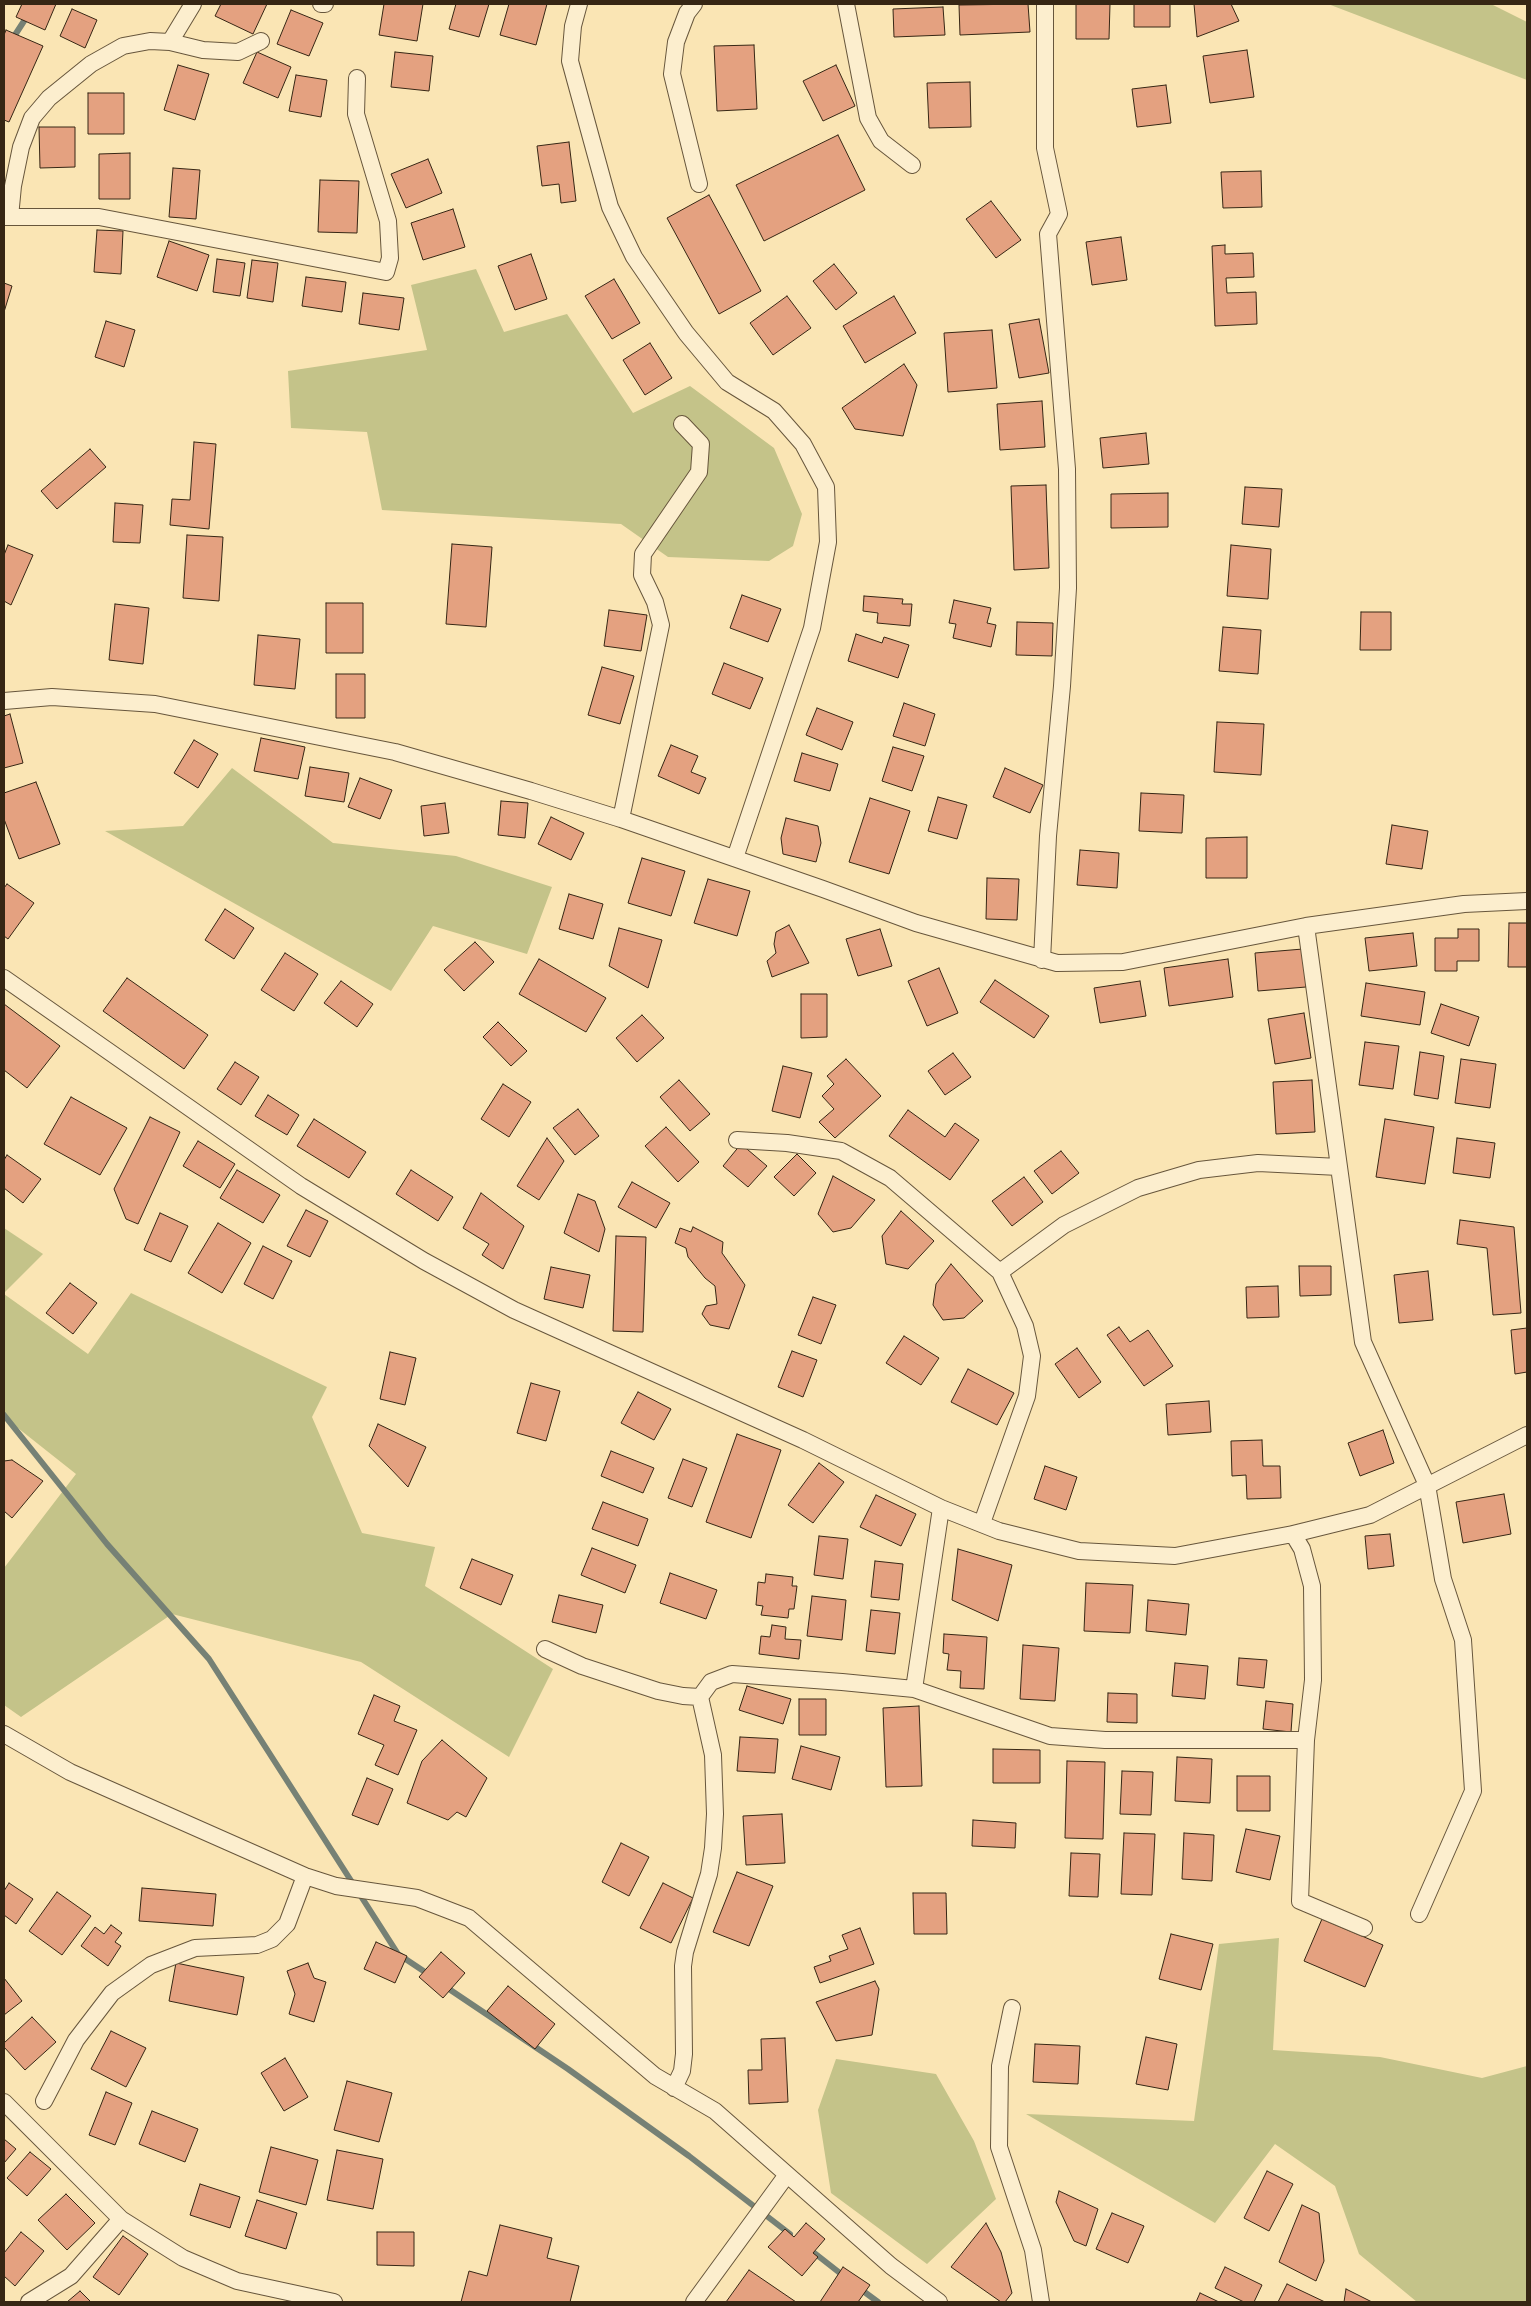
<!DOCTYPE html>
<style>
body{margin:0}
#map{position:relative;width:1531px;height:2306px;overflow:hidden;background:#fae5b4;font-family:"IM FELL French Canon",serif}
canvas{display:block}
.frame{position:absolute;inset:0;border:5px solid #362614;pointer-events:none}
</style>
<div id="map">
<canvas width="1531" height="2306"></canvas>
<div class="frame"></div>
</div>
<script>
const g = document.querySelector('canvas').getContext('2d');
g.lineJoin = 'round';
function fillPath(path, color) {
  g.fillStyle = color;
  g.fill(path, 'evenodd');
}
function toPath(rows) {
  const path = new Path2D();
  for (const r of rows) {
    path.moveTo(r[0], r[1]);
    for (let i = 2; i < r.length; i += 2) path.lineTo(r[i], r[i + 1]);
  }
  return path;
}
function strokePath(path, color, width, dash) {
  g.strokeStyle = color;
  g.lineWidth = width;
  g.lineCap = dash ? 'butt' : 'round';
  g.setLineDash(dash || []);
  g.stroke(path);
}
const green = toPath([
 [1328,4,1491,4,1527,22,1527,80],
 [476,269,504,332,567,314,633,413,690,386,774,448,802,514,793,546,769,561,668,557,621,524,382,510,367,432,291,428,288,371,427,350,411,285],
 [232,768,333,843,456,856,552,887,527,954,433,926,391,991,105,831,183,826],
 [4,1228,43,1254,4,1293],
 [131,1293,327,1387,312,1417,362,1533,435,1547,425,1586,553,1669,509,1757,361,1662,172,1614,21,1717,4,1705,4,1568,76,1474,4,1417,4,1294,88,1354],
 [1279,1938,1273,2050,1380,2057,1482,2078,1527,2066,1527,2302,1417,2302,1359,2254,1335,2186,1275,2144,1215,2223,1026,2114,1194,2121,1219,1944],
 [836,2059,936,2074,974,2141,996,2199,927,2264,831,2193,818,2110]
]);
const stream = toPath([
 [4,52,35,4],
 [4,1415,107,1544,209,1659,398,1954,431,1976],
 [443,1985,568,2069,689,2156,790,2234],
 [808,2248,845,2277],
 [859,2288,878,2302]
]);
const building = toPath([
 [22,4,56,4,45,30,16,17,22,4],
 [221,4,267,4,253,34,215,16,221,4],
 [384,4,423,4,417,41,379,35,384,4],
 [456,4,489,4,479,37,449,29,456,4],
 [509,4,547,4,536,45,500,35,509,4],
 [1028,4,1030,32,960,35,959,5,1028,4],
 [1076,4,1110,4,1109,39,1076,39,1076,4],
 [1134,4,1170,4,1170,27,1134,27,1134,4],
 [1194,4,1231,4,1239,21,1197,37,1194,4],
 [943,7,945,35,894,37,893,9,943,7],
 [72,9,97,20,85,48,60,36,72,9],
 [291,10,323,23,309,56,277,44,291,10],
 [6,30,43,46,9,122,4,120,4,35,6,30],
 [754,45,757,109,717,111,714,46,754,45],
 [1247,50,1254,97,1210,103,1203,56,1247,50],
 [257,52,291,67,278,98,243,83,257,52],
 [395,52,433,56,429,91,391,87,395,52],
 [178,65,209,74,195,120,164,110,178,65],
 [836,65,855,106,823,121,803,81,836,65],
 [296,75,327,80,321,117,289,111,296,75],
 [970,82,971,127,929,128,927,83,970,82],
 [1166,85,1171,123,1137,127,1132,89,1166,85],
 [88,93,124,93,124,134,88,134,88,93],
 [39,127,75,127,75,167,40,168,39,127],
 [838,135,865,190,764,241,736,185,838,135],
 [569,142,576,201,561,203,559,184,542,186,537,146,569,142],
 [130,153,130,199,99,199,99,154,130,153],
 [428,159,442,193,406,208,391,174,428,159],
 [173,168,200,170,196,219,169,217,173,168],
 [1261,171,1262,207,1223,208,1221,172,1261,171],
 [320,180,359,181,357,233,318,232,320,180],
 [709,195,761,291,719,314,667,218,709,195],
 [991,201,1021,240,996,258,966,219,991,201],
 [453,209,465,247,423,260,411,223,453,209],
 [97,230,123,231,121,274,94,272,97,230],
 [1121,237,1127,280,1092,285,1086,242,1121,237],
 [169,241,209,255,197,291,157,277,169,241],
 [1225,245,1225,254,1253,253,1254,277,1226,278,1227,293,1256,292,1257,324,1215,326,1212,246,1225,245],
 [531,254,547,299,515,310,498,266,531,254],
 [217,259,245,263,240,296,213,292,217,259],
 [252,260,278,263,273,302,247,298,252,260],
 [834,264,857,293,836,310,813,281,834,264],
 [306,277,346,282,342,312,302,306,306,277],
 [614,279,640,323,612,339,585,296,614,279],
 [4,283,12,286,4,312,4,283],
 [363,293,404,298,399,330,359,324,363,293],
 [787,296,811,328,773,355,750,323,787,296],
 [894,296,916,333,865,363,843,326,894,296],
 [1039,319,1049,373,1019,378,1009,324,1039,319],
 [106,321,135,330,124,367,95,357,106,321],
 [992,330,997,388,948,392,944,333,992,330],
 [650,343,672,378,645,395,623,360,650,343],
 [904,364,917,385,903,436,855,429,842,408,904,364],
 [1042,401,1045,447,1000,450,997,404,1042,401],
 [1146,433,1149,464,1103,468,1100,438,1146,433],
 [194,442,216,444,209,529,170,525,172,499,190,500,194,442],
 [90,449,106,467,57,509,41,491,90,449],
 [1046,485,1049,568,1014,570,1011,486,1046,485],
 [1245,487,1282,489,1279,527,1242,524,1245,487],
 [1168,493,1168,527,1111,528,1111,494,1168,493],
 [115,503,143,505,140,543,113,542,115,503],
 [187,535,223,537,219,601,183,598,187,535],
 [452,544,492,547,486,627,446,624,452,544],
 [8,545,33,555,11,605,4,601,4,555,8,545],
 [1231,545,1271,549,1268,599,1227,596,1231,545],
 [742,595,781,609,768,642,730,628,742,595],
 [864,596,903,599,902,604,912,604,910,626,877,623,878,613,863,611,864,596],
 [954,600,991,608,987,623,996,625,991,647,953,638,956,624,949,623,954,600],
 [326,603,363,603,363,653,326,653,326,603],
 [115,604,149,608,143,664,109,660,115,604],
 [609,610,647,615,641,651,604,646,609,610],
 [1361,612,1391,612,1391,650,1360,650,1361,612],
 [1017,622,1053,623,1052,656,1016,655,1017,622],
 [1223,627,1261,630,1258,674,1219,671,1223,627],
 [856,634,882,643,884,637,909,645,898,678,848,661,856,634],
 [258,635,300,639,295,689,254,685,258,635],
 [724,663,763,678,750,709,712,694,724,663],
 [602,667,634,676,620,724,588,715,602,667],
 [336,674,365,674,365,718,336,718,336,674],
 [904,703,935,714,925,746,893,736,904,703],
 [817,708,853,722,842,750,806,735,817,708],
 [10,714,23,763,4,768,4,716,10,714],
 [1217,722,1264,724,1261,775,1214,772,1217,722],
 [261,738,305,747,298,779,254,771,261,738],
 [194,740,218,754,198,788,174,773,194,740],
 [671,745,698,756,691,772,706,778,699,794,658,776,671,745],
 [893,747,924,756,912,791,882,781,893,747],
 [802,753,838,764,830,791,794,781,802,753],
 [310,767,349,773,344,802,305,796,310,767],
 [1005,768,1043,785,1030,813,993,797,1005,768],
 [360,778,392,790,380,819,348,807,360,778],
 [36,782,60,844,19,859,4,819,4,793,36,782],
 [1141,793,1184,795,1182,833,1139,831,1141,793],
 [938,797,967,805,957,839,928,831,938,797],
 [870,798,910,811,889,874,849,862,870,798],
 [501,801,528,803,525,838,498,835,501,801],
 [445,803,449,833,424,836,421,806,445,803],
 [551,817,584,833,571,860,538,844,551,817],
 [786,818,818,826,821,843,816,862,783,854,781,838,786,818],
 [1392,825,1428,831,1422,869,1386,864,1392,825],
 [1247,837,1247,878,1206,878,1206,838,1247,837],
 [1080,850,1119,853,1117,888,1077,885,1080,850],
 [642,858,685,871,671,916,628,903,642,858],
 [987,878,1019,879,1017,920,986,919,987,878],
 [708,879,750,891,737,936,694,923,708,879],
 [7,884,34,903,8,939,4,936,4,888,7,884],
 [569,894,603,904,593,939,559,929,569,894],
 [225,909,254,928,234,959,205,940,225,909],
 [1509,923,1527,923,1527,967,1508,967,1509,923],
 [789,925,809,963,772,977,767,961,776,953,774,944,776,932,789,925],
 [619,928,662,940,648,988,609,966,619,928],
 [880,929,892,966,858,976,846,939,880,929],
 [1458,929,1479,929,1479,961,1457,961,1457,971,1435,971,1435,938,1458,938,1458,929],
 [1413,933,1417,966,1369,971,1365,938,1413,933],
 [475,942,494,962,464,991,444,970,475,942],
 [1303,949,1306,987,1258,991,1255,953,1303,949],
 [285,953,318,974,294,1011,261,990,285,953],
 [539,959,606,998,586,1032,519,994,539,959],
 [1228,959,1233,997,1169,1006,1164,968,1228,959],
 [939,968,958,1013,927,1026,908,981,939,968],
 [127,978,208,1035,184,1069,103,1011,127,978],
 [995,980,1049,1016,1034,1038,980,1002,995,980],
 [341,981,373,1004,357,1027,324,1003,341,981],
 [1140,981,1146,1016,1100,1023,1094,988,1140,981],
 [1366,983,1425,992,1420,1025,1361,1016,1366,983],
 [801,994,827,994,827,1037,801,1038,801,994],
 [4,1004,60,1046,27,1088,4,1070,4,1004],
 [1441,1004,1479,1017,1469,1046,1431,1033,1441,1004],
 [1304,1013,1311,1058,1275,1064,1268,1019,1304,1013],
 [642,1015,664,1038,637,1062,616,1038,642,1015],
 [498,1022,527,1051,511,1066,483,1037,498,1022],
 [1365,1042,1399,1046,1393,1089,1359,1085,1365,1042],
 [1420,1052,1444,1056,1438,1099,1414,1095,1420,1052],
 [953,1053,971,1077,945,1095,928,1071,953,1053],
 [846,1059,881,1096,835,1138,819,1122,834,1109,822,1096,834,1084,827,1076,846,1059],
 [1461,1059,1496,1064,1490,1108,1455,1103,1461,1059],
 [235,1062,259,1077,241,1105,217,1089,235,1062],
 [783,1066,812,1073,800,1118,772,1111,783,1066],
 [679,1080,710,1114,690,1131,660,1097,679,1080],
 [1312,1080,1315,1132,1276,1134,1273,1082,1312,1080],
 [503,1084,531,1102,509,1137,481,1119,503,1084],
 [268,1095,299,1115,287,1135,255,1116,268,1095],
 [71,1097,127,1128,100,1175,44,1144,71,1097],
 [578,1109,599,1136,575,1155,553,1128,578,1109],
 [908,1110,945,1137,955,1123,979,1140,950,1180,889,1136,908,1110],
 [150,1117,180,1132,138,1224,126,1219,114,1189,150,1117],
 [314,1119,366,1152,349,1178,297,1146,314,1119],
 [1385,1119,1434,1127,1425,1184,1376,1177,1385,1119],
 [666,1127,699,1162,678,1182,645,1146,666,1127],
 [547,1138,564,1161,539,1200,517,1186,547,1138],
 [1457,1138,1495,1143,1490,1178,1453,1173,1457,1138],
 [198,1141,235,1164,220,1188,183,1166,198,1141],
 [741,1144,767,1166,748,1187,723,1166,741,1144],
 [1061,1151,1079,1173,1052,1194,1034,1171,1061,1151],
 [797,1154,816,1173,794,1196,774,1177,797,1154],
 [7,1155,41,1179,23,1203,4,1188,4,1160,7,1155],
 [237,1170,280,1195,263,1223,220,1198,237,1170],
 [411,1170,453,1197,438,1221,396,1194,411,1170],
 [833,1176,875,1200,851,1228,833,1232,818,1214,833,1176],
 [1024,1177,1043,1202,1012,1226,992,1201,1024,1177],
 [632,1182,670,1203,656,1228,618,1207,632,1182],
 [481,1193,524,1226,503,1269,482,1255,489,1244,463,1228,481,1193],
 [578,1194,595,1201,605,1229,599,1252,564,1233,578,1194],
 [306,1210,328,1221,310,1257,287,1246,306,1210],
 [901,1211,934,1241,908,1269,886,1264,882,1236,901,1211],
 [160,1213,188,1226,171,1262,144,1250,160,1213],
 [1460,1220,1514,1227,1521,1313,1493,1315,1487,1248,1457,1244,1460,1220],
 [218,1223,251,1243,222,1293,188,1273,218,1223],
 [693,1227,723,1242,722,1253,745,1285,729,1329,710,1325,702,1314,706,1306,717,1304,715,1286,705,1278,688,1257,686,1248,675,1243,680,1228,691,1232,693,1227],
 [616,1236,646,1237,643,1332,613,1331,616,1236],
 [263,1246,292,1261,273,1299,244,1284,263,1246],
 [951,1264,983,1301,964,1318,943,1320,933,1305,936,1284,951,1264],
 [1299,1266,1331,1266,1331,1295,1300,1296,1299,1266],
 [551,1267,590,1275,583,1308,544,1299,551,1267],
 [1428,1271,1433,1320,1399,1323,1394,1275,1428,1271],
 [70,1283,97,1303,73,1334,46,1313,70,1283],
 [1278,1286,1279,1317,1247,1318,1246,1287,1278,1286],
 [813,1297,836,1305,821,1344,798,1335,813,1297],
 [1119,1327,1130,1342,1148,1330,1173,1366,1144,1386,1107,1335,1119,1327],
 [1527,1328,1527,1372,1515,1374,1511,1330,1527,1328],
 [904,1336,939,1358,921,1385,886,1363,904,1336],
 [1077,1348,1101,1382,1079,1398,1055,1364,1077,1348],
 [792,1351,817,1360,803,1397,778,1387,792,1351],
 [390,1352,416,1358,405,1405,380,1399,390,1352],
 [968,1369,1014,1393,997,1425,951,1402,968,1369],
 [531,1383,560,1391,546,1441,517,1433,531,1383],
 [638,1392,671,1409,654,1440,621,1423,638,1392],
 [1209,1401,1211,1432,1168,1435,1166,1404,1209,1401],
 [378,1424,426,1447,408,1487,369,1446,378,1424],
 [1383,1430,1394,1463,1360,1476,1348,1443,1383,1430],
 [737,1434,781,1450,751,1538,706,1522,737,1434],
 [1262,1440,1263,1466,1280,1466,1281,1498,1247,1499,1246,1475,1232,1476,1231,1441,1262,1440],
 [611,1451,654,1468,643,1493,601,1476,611,1451],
 [683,1459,707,1468,692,1507,668,1498,683,1459],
 [12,1460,43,1481,12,1518,4,1511,4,1461,12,1460],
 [819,1463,844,1482,813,1523,788,1505,819,1463],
 [1045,1466,1077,1477,1066,1510,1034,1499,1045,1466],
 [1504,1494,1511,1534,1463,1543,1456,1502,1504,1494],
 [876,1495,916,1514,901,1546,860,1527,876,1495],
 [603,1502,648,1519,638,1546,592,1529,603,1502],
 [1390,1534,1394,1566,1368,1569,1365,1536,1390,1534],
 [819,1536,848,1539,843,1579,814,1575,819,1536],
 [592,1548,636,1565,625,1593,581,1575,592,1548],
 [958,1549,1012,1565,998,1621,952,1600,958,1549],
 [472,1559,513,1575,501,1605,460,1588,472,1559],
 [875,1561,903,1564,899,1600,871,1597,875,1561],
 [670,1573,717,1590,706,1619,660,1603,670,1573],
 [766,1574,793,1577,792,1586,797,1586,794,1609,789,1609,788,1618,761,1615,763,1606,756,1605,758,1582,765,1583,766,1574],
 [1086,1583,1133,1585,1130,1633,1084,1631,1086,1583],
 [559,1595,603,1605,596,1633,552,1622,559,1595],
 [812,1596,846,1600,842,1640,807,1636,812,1596],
 [1148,1600,1189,1604,1186,1635,1146,1631,1148,1600],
 [871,1610,900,1613,895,1654,866,1651,871,1610],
 [772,1625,786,1627,785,1639,801,1640,799,1659,759,1654,761,1636,770,1637,772,1625],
 [944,1634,987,1637,984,1689,960,1688,961,1671,947,1670,949,1654,943,1653,944,1634],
 [1023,1645,1059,1648,1055,1701,1020,1699,1023,1645],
 [1239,1658,1267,1660,1264,1688,1237,1685,1239,1658],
 [1175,1663,1208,1666,1205,1699,1172,1696,1175,1663],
 [747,1686,791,1699,783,1724,739,1710,747,1686],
 [1108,1693,1137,1694,1137,1723,1107,1722,1108,1693],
 [374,1695,400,1706,394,1721,417,1730,398,1775,375,1765,384,1745,358,1734,374,1695],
 [799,1699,826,1699,826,1735,799,1735,799,1699],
 [1266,1701,1293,1704,1291,1732,1263,1729,1266,1701],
 [919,1706,922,1786,886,1787,883,1708,919,1706],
 [740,1737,778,1739,775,1773,737,1771,740,1737],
 [442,1740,487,1778,466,1817,457,1812,448,1820,407,1803,422,1761,442,1740],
 [801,1746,840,1757,831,1790,792,1779,801,1746],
 [993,1749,1040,1750,1040,1783,993,1783,993,1749],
 [1177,1757,1212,1759,1210,1803,1175,1801,1177,1757],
 [1067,1761,1105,1762,1103,1839,1065,1838,1067,1761],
 [1122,1771,1153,1772,1151,1815,1120,1814,1122,1771],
 [1237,1776,1270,1776,1270,1811,1237,1811,1237,1776],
 [367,1778,393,1789,378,1825,352,1815,367,1778],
 [782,1814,785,1863,746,1865,743,1816,782,1814],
 [973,1820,1016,1823,1015,1848,972,1846,973,1820],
 [1246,1829,1280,1836,1270,1880,1236,1872,1246,1829],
 [1124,1833,1155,1834,1152,1895,1121,1894,1124,1833],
 [1184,1833,1214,1835,1212,1881,1182,1879,1184,1833],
 [621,1843,649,1857,629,1896,602,1882,621,1843],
 [1071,1853,1100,1854,1098,1897,1069,1896,1071,1853],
 [737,1872,773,1886,749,1946,713,1932,737,1872],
 [9,1883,33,1899,16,1924,4,1915,4,1891,9,1883],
 [663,1883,693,1898,671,1943,640,1928,663,1883],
 [142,1888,216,1894,213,1926,139,1921,142,1888],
 [57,1892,91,1916,62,1955,29,1931,57,1892],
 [913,1893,946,1893,947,1934,914,1934,913,1893],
 [1322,1919,1383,1945,1365,1987,1304,1961,1322,1919],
 [111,1925,122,1933,115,1942,121,1946,108,1966,81,1946,95,1927,104,1934,111,1925],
 [860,1928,874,1964,820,1983,814,1967,831,1961,829,1956,848,1949,842,1935,860,1928],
 [1171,1934,1213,1944,1201,1990,1159,1979,1171,1934],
 [376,1942,407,1956,395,1983,364,1969,376,1942],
 [441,1952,465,1973,443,1998,419,1977,441,1952],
 [176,1963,244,1977,237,2015,169,2001,176,1963],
 [308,1963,314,1978,326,1982,314,2022,289,2014,295,1994,287,1971,308,1963],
 [4,1978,22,2001,4,2015,4,1978],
 [875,1981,879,1989,872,2035,836,2041,816,2002,875,1981],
 [508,1986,555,2024,535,2049,487,2011,508,1986],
 [32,2017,56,2042,25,2070,4,2047,4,2043,32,2017],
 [111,2031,146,2048,126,2087,91,2069,111,2031],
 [1146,2037,1177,2044,1168,2090,1136,2084,1146,2037],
 [785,2038,788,2102,749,2104,748,2070,762,2070,761,2039,785,2038],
 [1035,2044,1080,2046,1078,2084,1033,2082,1035,2044],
 [285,2058,308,2097,284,2111,261,2073,285,2058],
 [347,2081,392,2093,379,2142,334,2130,347,2081],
 [106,2092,132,2103,115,2145,89,2135,106,2092],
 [152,2111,198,2129,185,2162,139,2144,152,2111],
 [4,2139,16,2149,4,2163,4,2139],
 [271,2147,318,2160,306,2205,259,2192,271,2147],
 [337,2150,383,2159,373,2209,327,2200,337,2150],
 [30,2152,51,2169,27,2196,7,2178,30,2152],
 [1267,2171,1293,2184,1269,2231,1244,2218,1267,2171],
 [200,2184,240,2197,230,2228,190,2215,200,2184],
 [1059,2191,1098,2209,1086,2246,1074,2241,1056,2202,1059,2191],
 [66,2194,95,2223,67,2250,38,2220,66,2194],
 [257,2200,297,2213,286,2249,245,2236,257,2200],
 [1302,2205,1319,2213,1324,2261,1316,2281,1279,2262,1302,2205],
 [1112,2213,1144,2226,1128,2263,1096,2249,1112,2213],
 [806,2223,825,2239,813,2253,818,2257,802,2276,768,2247,785,2229,794,2237,806,2223],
 [986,2223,1001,2252,1012,2293,1005,2302,1001,2302,951,2267,986,2223],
 [500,2225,552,2238,547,2258,579,2266,570,2302,461,2302,469,2271,487,2276,500,2225],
 [21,2232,44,2251,15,2286,4,2276,4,2253,21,2232],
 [377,2232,414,2232,414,2266,377,2265,377,2232],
 [123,2236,148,2254,119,2295,93,2277,123,2236],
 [843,2267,870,2285,858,2302,820,2302,843,2267],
 [1225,2267,1262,2285,1254,2302,1244,2302,1215,2288,1225,2267],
 [749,2270,796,2302,726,2302,749,2270],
 [1287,2284,1325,2302,1278,2302,1287,2284],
 [1346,2289,1372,2302,1344,2302,1346,2289],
 [80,2291,91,2302,67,2302,80,2291],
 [1200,2293,1219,2302,1196,2302,1200,2293]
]);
const street = toPath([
 [321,4,325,4],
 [579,4,573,26,570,61,610,207,634,257,686,333,727,382,774,411,803,444,826,487,828,542,812,628,735,858],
 [694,4,687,13,676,42,672,74,699,184],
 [846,4,868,118,881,141,912,165],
 [170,42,193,4],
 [4,217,99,217,386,272,390,258,388,221,356,114,357,78],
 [10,217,13,186,21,147,32,118,49,98,91,64,123,46,150,41,170,42,203,50,238,52,261,41],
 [4,701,52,697,155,704,395,752,531,791,621,819,823,889,916,923,1057,963,1123,962,1306,926,1464,904,1527,901],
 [621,819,661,625,655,602,642,575,643,554,699,472,701,444,682,424],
 [1306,926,1363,1342,1427,1485,1443,1579,1463,1640,1473,1791,1419,1914],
 [1042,960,1048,836,1062,686,1068,588,1067,469,1048,234,1059,214,1045,148,1045,4],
 [4,978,301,1186,424,1261,514,1310,803,1440,941,1508,999,1531,1079,1551,1175,1556,1293,1534,1370,1515,1527,1435],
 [737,1140,787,1143,841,1151,890,1178,1000,1272],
 [982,1523,1027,1396,1032,1356,1025,1326,1000,1272,1064,1225,1138,1188,1199,1170,1258,1163,1339,1167],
 [1293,1534,1302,1549,1312,1586,1313,1680,1306,1740,1300,1901,1364,1928],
 [545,1649,582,1666,658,1691,683,1696,700,1697,711,1682,732,1674,842,1682,914,1689,1050,1736,1105,1740,1306,1740],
 [914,1689,941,1508],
 [4,1734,70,1772,305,1876,336,1886,417,1898,469,1918,655,2076,715,2111,891,2266,939,2302],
 [1012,2008,1000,2066,999,2147,1033,2250,1041,2302],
 [674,2088,682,2071,684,2054,683,1966,685,1952,709,1874,713,1848,715,1814,713,1755,700,1697],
 [44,2101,76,2040,112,1993,151,1965,195,1948,257,1945,272,1939,287,1924,305,1876],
 [4,2102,121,2219,183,2258,237,2281,334,2302],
 [29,2302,71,2276,121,2219],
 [694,2302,786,2176]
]);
fillPath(green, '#c4c389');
strokePath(stream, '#768175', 6);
fillPath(building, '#e4a180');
strokePath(building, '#362614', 1);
strokePath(street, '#67563c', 18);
strokePath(street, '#fceece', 16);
</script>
